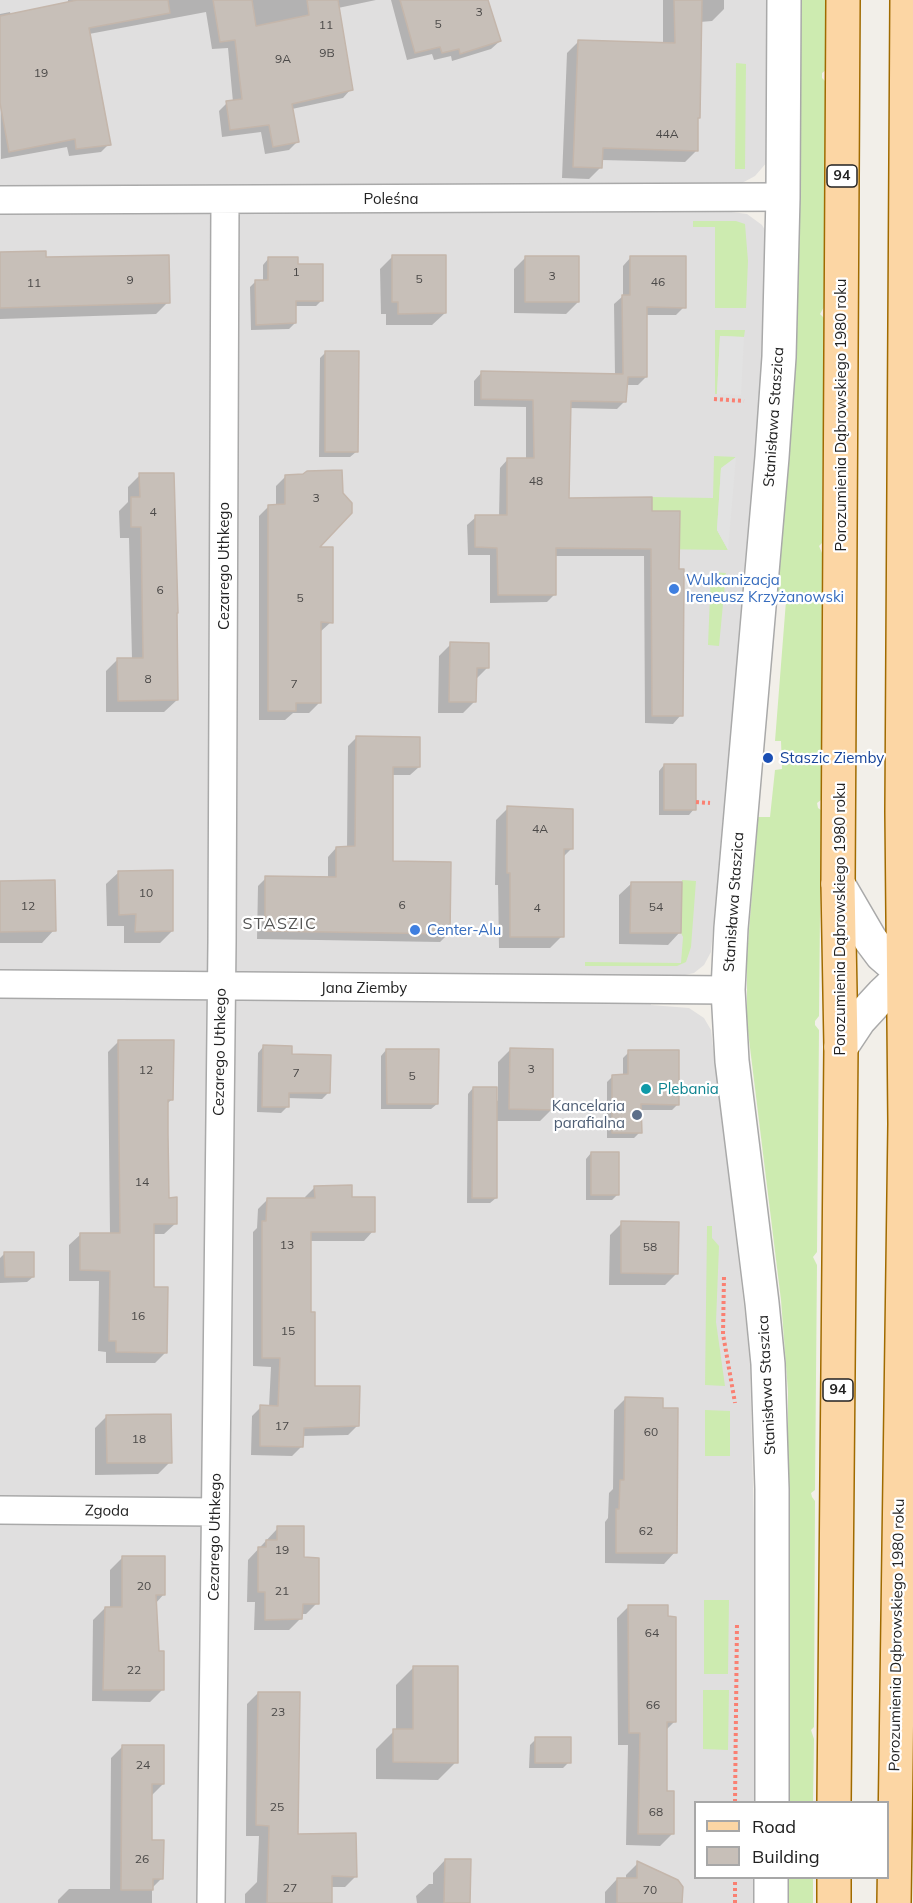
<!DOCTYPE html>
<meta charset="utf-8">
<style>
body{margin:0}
#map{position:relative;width:913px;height:1903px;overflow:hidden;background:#f2efe9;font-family:Mulish,sans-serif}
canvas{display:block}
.legend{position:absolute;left:694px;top:1801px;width:195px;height:78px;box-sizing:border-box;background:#fff;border:2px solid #a7a7a7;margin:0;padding:8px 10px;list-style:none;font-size:18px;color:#222}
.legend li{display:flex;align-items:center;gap:12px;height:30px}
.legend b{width:30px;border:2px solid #a7a7a7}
</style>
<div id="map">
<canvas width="913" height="1903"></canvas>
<ul class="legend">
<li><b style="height:8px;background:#fcd6a4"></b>Road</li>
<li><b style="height:16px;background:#c7bfb8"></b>Building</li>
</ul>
</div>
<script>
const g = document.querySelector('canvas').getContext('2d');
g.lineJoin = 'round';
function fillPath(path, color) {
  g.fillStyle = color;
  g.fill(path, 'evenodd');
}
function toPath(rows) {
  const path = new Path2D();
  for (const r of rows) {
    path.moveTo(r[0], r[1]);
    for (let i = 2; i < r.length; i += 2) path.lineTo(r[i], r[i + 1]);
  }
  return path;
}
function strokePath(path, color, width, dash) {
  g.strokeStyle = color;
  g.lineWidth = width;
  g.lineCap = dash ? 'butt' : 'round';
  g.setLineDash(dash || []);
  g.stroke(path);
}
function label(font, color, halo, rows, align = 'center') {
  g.font = font + ' Mulish,sans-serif';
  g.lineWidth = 4.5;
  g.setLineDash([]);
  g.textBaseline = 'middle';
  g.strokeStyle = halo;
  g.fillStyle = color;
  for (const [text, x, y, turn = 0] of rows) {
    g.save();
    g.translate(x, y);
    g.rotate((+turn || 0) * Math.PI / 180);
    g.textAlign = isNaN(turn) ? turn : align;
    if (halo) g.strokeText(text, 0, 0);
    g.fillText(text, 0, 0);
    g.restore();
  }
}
const residential = toPath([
 [0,0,769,0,768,161,755,176,742,183,732,184,732,212,747,214,762,225,765,230,767,238,767,278,760,413,711,952,704,965,694,973,685,975,652,975,651,1005,689,1008,704,1018,711,1030,746,1323,750,1366,756,1605,756,1802,696,1802,696,1878,755,1878,755,1903,0,1903]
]);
const grass = toPath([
 [800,0,826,0,826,70,822,73,822,78,826,82,824,307,820,314,824,318,822,543,819,546,822,553,821,800,817,803,818,808,821,810,819,1016,815,1021,815,1025,819,1030,817,1252,813,1257,817,1265,815,1490,811,1493,812,1497,815,1501,814,1727,811,1730,814,1739,813,1802,788,1802,788,1391,781,1300,747,1023,747,956,758,817,770,817,775,770,782,769,781,741,775,741,786,601,776,599,796,312],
 [736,63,746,64,745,169,735,169],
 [693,221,736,221,745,224,748,261,746,308,715,308,715,227,693,227],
 [715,330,745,330,744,337,720,336,717,394,715,394],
 [714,456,736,457,721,469,717,530,728,550,651,549,652,497,713,498],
 [658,511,680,511,680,535,658,535],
 [711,572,726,573,719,646,708,645],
 [682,880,696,881,691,947,686,962,677,966,585,966,585,962,681,963,683,937,681,933],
 [707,1226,712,1226,712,1238,719,1246,716,1322,725,1386,705,1385],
 [705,1410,730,1411,730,1456,705,1456],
 [704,1600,729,1600,728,1674,704,1674],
 [703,1690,729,1690,728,1750,703,1749],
 [787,1878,813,1878,813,1903,787,1903]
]);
const parking = toPath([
 [720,336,744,337,741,395,717,394],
 [736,457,728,550,717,530,721,468]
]);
const shadow = toPath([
 [68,0,376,0,338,8,351,89,343,98,292,109,297,142,289,150,265,154,261,132,222,137,219,111,227,103,233,102,228,48,212,49,206,12,89,34,109,144,101,152,69,156,67,147,1,159,0,14,10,12,11,16,68,3],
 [391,0,486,0,500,41,491,49,452,61,451,56,434,60,432,54,407,60],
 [663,0,724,0,724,9,712,21,700,22,699,117,697,120,696,151,685,162,601,160,601,167,589,179,562,178,567,53,579,41,663,44],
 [0,254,168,302,156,314,0,319],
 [392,257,445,313,432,325,386,325,386,314,381,314,380,269],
 [526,257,578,302,566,314,514,313,514,269],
 [631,257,684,307,676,315,645,315,646,377,638,385,626,385,625,401,617,409,569,408,568,499,650,512,678,571,681,715,673,724,645,723,644,556,555,556,555,594,547,602,490,603,490,555,468,555,467,525,476,517,499,517,500,468,508,459,526,460,526,407,474,406,474,381,482,372,615,375,614,304,623,296,623,266],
 [268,259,296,266,322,300,316,306,295,306,295,323,289,329,251,330,250,287,256,281,263,281,263,265],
 [326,352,356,452,350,457,319,457,320,358],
 [140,475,177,700,164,712,106,712,106,671,118,659,132,659,129,538,120,538,119,511,128,502,128,487],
 [286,476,316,549,331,622,320,632,319,703,309,713,293,713,285,720,259,720,259,516,269,506,276,506,276,486],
 [451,644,487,668,475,680,475,701,463,713,438,713,439,656],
 [356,738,419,767,410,775,392,775,391,862,449,933,440,942,257,939,258,886,266,878,328,879,328,857,336,848,347,848,348,746],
 [664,765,694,809,689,815,659,815,659,771],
 [508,808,553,808,571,849,562,858,562,936,550,948,499,948,498,885,495,885,496,820],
 [119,872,172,931,160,943,124,943,124,926,107,926,106,884],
 [0,883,54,930,42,943,0,943],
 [632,883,680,932,668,945,619,944,619,895],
 [119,1041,172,1099,166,1105,168,1199,176,1223,164,1234,152,1234,152,1288,166,1352,155,1363,106,1363,106,1352,98,1351,99,1281,69,1281,69,1245,81,1234,110,1234,108,1052],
 [263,1047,290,1055,328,1093,322,1099,287,1098,287,1107,281,1113,257,1112,258,1053],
 [386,1050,437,1104,431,1109,381,1109,381,1056],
 [510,1050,552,1109,540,1121,495,1121,496,1198,490,1203,467,1203,468,1094,473,1088,498,1101,498,1062],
 [629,1052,678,1104,672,1110,640,1110,640,1132,634,1138,607,1138,607,1082,613,1076,623,1076,623,1058],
 [591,1153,618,1194,612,1200,586,1200,586,1159],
 [315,1187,351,1198,373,1231,364,1241,310,1241,310,1313,314,1387,358,1425,348,1435,302,1436,302,1446,292,1456,251,1455,252,1416,261,1407,269,1407,271,1367,253,1366,253,1232,257,1228,258,1209,267,1200,306,1200,305,1197],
 [622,1223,677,1273,665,1285,609,1285,610,1235],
 [5,1253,33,1277,27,1282,0,1283,0,1258],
 [625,1399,661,1410,675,1552,664,1564,605,1563,605,1522,608,1518,609,1493,613,1489,614,1410],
 [107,1416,170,1462,158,1474,95,1475,95,1428],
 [278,1528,317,1603,306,1614,301,1614,301,1618,289,1630,254,1630,255,1602,247,1602,248,1560],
 [122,1558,164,1594,155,1604,162,1690,150,1702,92,1701,93,1620,105,1608,110,1608,110,1570],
 [629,1606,675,1721,665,1731,665,1792,672,1834,660,1846,626,1845,628,1745,618,1745,617,1618],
 [414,1667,456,1762,438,1780,376,1779,376,1749,394,1731,396,1731,396,1685],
 [258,1693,297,1836,356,1876,345,1887,331,1887,330,1903,245,1903,245,1894,257,1882,259,1836,246,1836,247,1704],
 [536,1739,569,1762,563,1768,529,1768,530,1745],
 [122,1747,163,1784,152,1795,151,1841,162,1878,152,1888,152,1903,58,1903,58,1900,69,1889,110,1889,111,1758],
 [445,1860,469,1903,417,1903,416,1896,429,1884,433,1884,433,1873],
 [638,1863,675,1903,605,1903,605,1892,617,1879,626,1880,626,1875]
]);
const building = toPath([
 [77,0,168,0,170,13,89,28,111,145,76,149,75,139,9,152,0,103,0,16,77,0],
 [213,0,252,0,256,26,309,15,307,0,338,0,353,90,292,104,299,142,273,147,269,125,230,130,226,101,242,99,235,40,220,42,213,0],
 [400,0,488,0,501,41,460,54,459,49,442,53,440,47,415,53,400,0],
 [674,0,702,0,700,118,698,118,698,151,603,148,602,168,573,167,578,40,675,43,674,0],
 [46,251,46,257,169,255,170,303,0,308,0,252,46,251],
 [392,255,446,255,446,313,398,314,398,302,392,302,392,255],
 [525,256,579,256,579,302,525,302,525,256],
 [630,256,686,256,686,308,647,307,647,377,628,377,626,402,571,401,569,498,652,497,652,511,680,511,679,569,684,569,683,716,652,716,651,549,556,548,556,595,498,595,497,548,475,547,475,515,507,515,507,458,534,458,533,400,481,399,481,371,623,374,622,295,630,295,630,256],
 [268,257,298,257,298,264,323,264,323,301,296,301,296,323,256,325,255,280,268,280,268,257],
 [325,351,359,351,358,452,325,452,325,351],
 [342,470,343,493,352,503,352,513,320,547,333,547,333,623,321,622,321,703,296,703,296,711,268,711,268,505,285,504,285,475,303,474,307,471,342,470],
 [139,473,174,473,178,613,177,613,178,700,118,701,117,658,143,658,141,527,131,527,131,497,140,497,139,473],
 [450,642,489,643,489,668,477,668,476,702,449,702,450,642],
 [356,736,420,737,420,767,393,767,393,861,451,862,450,934,265,931,265,876,336,877,336,847,355,846,356,736],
 [664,764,696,764,696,810,664,810,664,764],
 [507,806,573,809,573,849,564,849,564,937,510,937,510,873,507,873,507,806],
 [173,870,173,931,135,932,136,914,119,915,118,871,173,870],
 [55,880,56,931,0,932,0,881,55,880],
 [631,882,682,882,681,933,630,933,631,882],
 [118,1040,174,1040,173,1100,168,1100,168,1134,169,1198,177,1197,177,1224,154,1224,154,1287,168,1287,167,1353,116,1352,116,1341,109,1341,110,1271,80,1270,80,1233,120,1233,118,1040],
 [263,1045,292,1046,292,1054,331,1055,330,1093,289,1093,289,1107,262,1107,263,1045],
 [510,1048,553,1049,553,1110,509,1109,510,1048],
 [386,1049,439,1049,438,1104,387,1104,386,1049],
 [628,1050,679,1050,679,1105,641,1104,642,1133,612,1133,612,1075,628,1074,628,1050],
 [473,1087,497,1087,497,1198,472,1198,473,1087],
 [591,1152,619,1152,619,1195,591,1195,591,1152],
 [352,1185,352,1197,375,1197,375,1232,311,1232,311,1312,315,1312,315,1386,360,1386,359,1426,304,1428,303,1447,260,1446,260,1405,278,1406,280,1358,262,1358,262,1221,266,1221,267,1198,315,1198,314,1186,352,1185],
 [621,1221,679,1222,678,1274,621,1273,621,1221],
 [4,1252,34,1252,34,1277,5,1277,4,1252],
 [625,1397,663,1398,663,1408,678,1408,677,1553,616,1553,616,1509,619,1509,620,1480,624,1480,625,1397],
 [171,1414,172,1463,107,1463,106,1415,171,1414],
 [277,1526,304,1526,304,1557,319,1558,319,1604,303,1604,302,1619,265,1620,265,1592,258,1592,258,1547,266,1547,266,1540,277,1540,277,1526],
 [122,1556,165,1556,165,1595,156,1595,159,1651,164,1651,164,1690,103,1690,105,1607,122,1607,122,1556],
 [628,1605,668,1605,668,1616,676,1617,676,1722,667,1722,667,1791,674,1791,674,1834,638,1834,640,1733,629,1733,628,1605],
 [413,1666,458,1666,458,1763,393,1762,393,1729,413,1729,413,1666],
 [258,1692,300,1692,298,1834,356,1833,357,1877,332,1876,332,1903,267,1903,269,1826,256,1825,258,1692],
 [535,1737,571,1737,571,1763,535,1763,535,1737],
 [122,1745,164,1745,164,1784,152,1784,152,1840,164,1840,163,1879,153,1879,153,1890,121,1890,122,1745],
 [445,1859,471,1859,470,1903,444,1903,445,1859],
 [637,1861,678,1880,683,1887,682,1903,617,1903,617,1878,637,1878,637,1861]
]);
const path = toPath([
 [714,399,744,401],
 [696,802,710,803],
 [724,1277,723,1334,735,1403],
 [735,1802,737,1623],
 [735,1903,735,1878]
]);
const minor = toPath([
 [0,200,783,197],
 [0,984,728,990],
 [0,1510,215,1512],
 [211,1903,222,943,225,200]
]);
const tertiary = toPath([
 [838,884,870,939,882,955,904,974,913,977],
 [841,1047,859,1020,883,994,904,974,913,970],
 [772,1802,772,1489,768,1364,762,1303,732,1061,728,990,731,928,772,457,779,357,783,197,784,0],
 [771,1903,771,1878]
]);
const primary = toPath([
 [834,1802,841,1047,838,884,843,0],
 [834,1903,834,1878],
 [894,1903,905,1124,902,811,907,0]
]);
const markers = [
 [674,589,6,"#3f7fe0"],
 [768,758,6,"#1a4fb4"],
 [415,930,6,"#3f7fe0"],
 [646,1089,6,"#0f9aa8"],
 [637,1115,6,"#5c6f8a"]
];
const numberNames = [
 ["3",479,12],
 ["5",438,24],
 ["11",326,25],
 ["9B",327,53],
 ["9A",283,59],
 ["19",41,73],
 ["44A",667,134],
 ["1",296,272],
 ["3",552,276],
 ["5",419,279],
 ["9",130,280],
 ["46",658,282],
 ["11",34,283],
 ["48",536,481],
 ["3",316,498],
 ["4",153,512],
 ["6",160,590],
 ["5",300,598],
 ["8",148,679],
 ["7",294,684],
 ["4A",540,829],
 ["10",146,893],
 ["6",402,905],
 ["12",28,906],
 ["54",656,907],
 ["4",537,908],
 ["3",531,1069],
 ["12",146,1070],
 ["7",296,1073],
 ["5",412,1076],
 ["14",142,1182],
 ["13",287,1245],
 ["58",650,1247],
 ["16",138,1316],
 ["15",288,1331],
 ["17",282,1426],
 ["60",651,1432],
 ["18",139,1439],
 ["62",646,1531],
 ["19",282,1550],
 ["20",144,1586],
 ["21",282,1591],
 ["64",652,1633],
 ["22",134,1670],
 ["66",653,1705],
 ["23",278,1712],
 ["24",143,1765],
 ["25",277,1807],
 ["68",656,1812],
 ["26",142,1859],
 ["27",290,1888],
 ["70",650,1890]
];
const shields = [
 [842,176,30],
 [838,1390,30]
];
const shieldNames = [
 ["94",842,176],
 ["94",838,1390]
];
const streetNames = [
 ["Poleśna",391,199],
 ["Porozumienia Dąbrowskiego 1980 roku",841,415,-90],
 ["Stanisława Staszica",774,417,-86],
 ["Cezarego Uthkego",224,566,-90],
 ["Stanisława Staszica",734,902,-86],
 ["Porozumienia Dąbrowskiego 1980 roku",840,919,-90],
 ["Jana Ziemby",364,988],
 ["Cezarego Uthkego",220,1052,-89],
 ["Stanisława Staszica",767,1385,-93],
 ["Zgoda",107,1511,1],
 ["Cezarego Uthkego",215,1537,-89],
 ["Porozumienia Dąbrowskiego 1980 roku",897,1635,-89]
];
const shopNames = [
 ["Wulkanizacja",686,580],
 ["Ireneusz Krzyżanowski",686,597],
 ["Center-Alu",427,930]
];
const transitNames = [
 ["Staszic Ziemby",780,758]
];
const cultureNames = [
 ["Plebania",658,1089]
];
const serviceNames = [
 ["Kancelaria",625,1106],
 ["parafialna",625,1123]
];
const neighbourhoodNames = [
 ["STASZIC",280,924]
];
fillPath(residential, '#e0dfdf');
fillPath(grass, '#cdebb0');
fillPath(parking, '#e2e2e2');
fillPath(shadow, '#0003');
fillPath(building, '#c7bfb8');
strokePath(building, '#c4b6ab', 1.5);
strokePath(minor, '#a9a9a9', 30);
strokePath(tertiary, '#a9a9a9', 36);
strokePath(primary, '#a06b00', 36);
strokePath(path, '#fa8072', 4, [3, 3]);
strokePath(minor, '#fff', 27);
strokePath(tertiary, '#fff', 33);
strokePath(primary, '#fcd6a4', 33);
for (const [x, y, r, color] of markers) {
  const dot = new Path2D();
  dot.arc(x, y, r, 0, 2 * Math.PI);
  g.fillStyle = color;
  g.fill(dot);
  strokePath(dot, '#fff', 2);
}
label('12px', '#4b4948', null, numberNames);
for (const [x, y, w] of shields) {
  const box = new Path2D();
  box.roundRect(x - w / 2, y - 11, w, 22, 4.5);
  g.fillStyle = '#fff';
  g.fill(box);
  strokePath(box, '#222', 1.5);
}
label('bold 14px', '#222', null, shieldNames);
label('15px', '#222', '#fff', streetNames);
label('15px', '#366cbe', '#fff', shopNames, 'left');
label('15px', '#164399', '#fff', transitNames, 'left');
label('15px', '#0d838f', '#fff', cultureNames, 'left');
label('15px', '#4e5e75', '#fff', serviceNames, 'right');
g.letterSpacing = '1.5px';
label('16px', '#555', '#fff', neighbourhoodNames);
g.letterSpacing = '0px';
</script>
